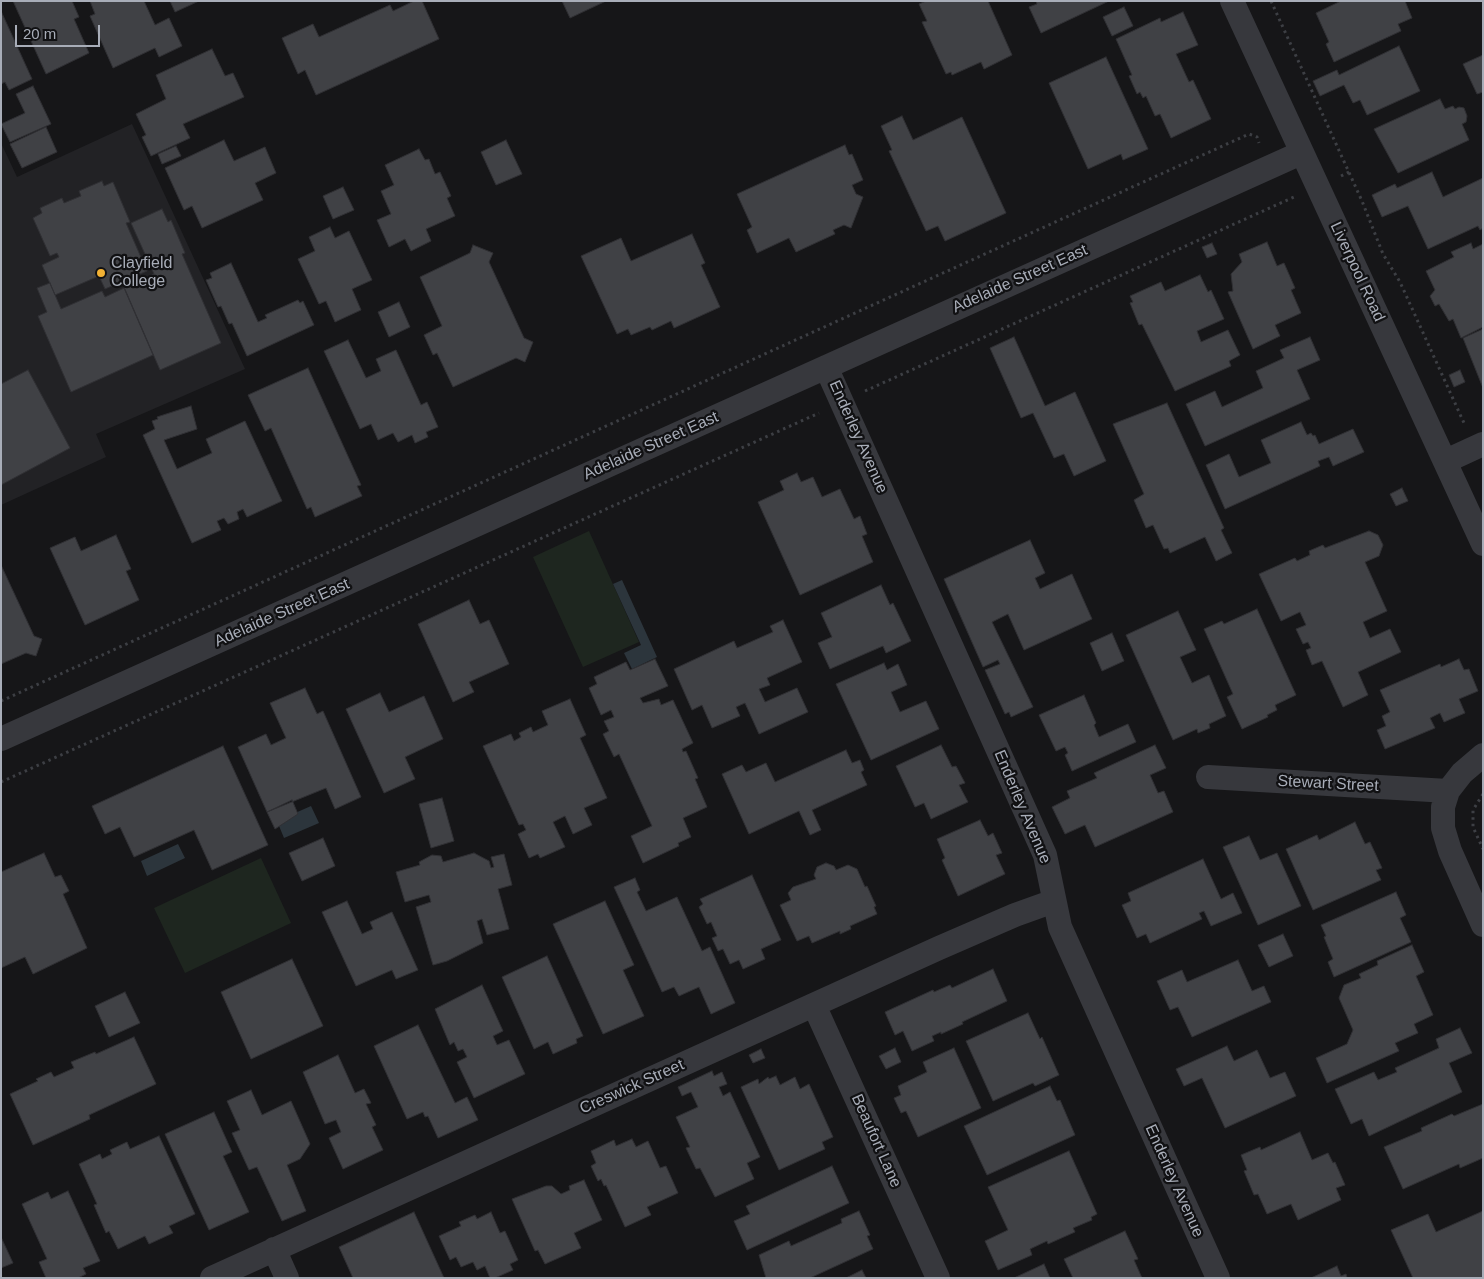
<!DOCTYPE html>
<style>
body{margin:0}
#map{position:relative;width:1484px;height:1279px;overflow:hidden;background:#161618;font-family:Arial,sans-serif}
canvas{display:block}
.frame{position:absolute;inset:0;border:2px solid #a8adb8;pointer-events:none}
.scale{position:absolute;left:15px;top:25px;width:85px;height:22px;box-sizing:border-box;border:2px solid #a8adb8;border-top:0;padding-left:6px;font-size:15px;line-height:18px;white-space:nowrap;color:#a8adb8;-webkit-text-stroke:4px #111113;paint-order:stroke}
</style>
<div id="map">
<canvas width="1484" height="1279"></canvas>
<div class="frame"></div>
<div class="scale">20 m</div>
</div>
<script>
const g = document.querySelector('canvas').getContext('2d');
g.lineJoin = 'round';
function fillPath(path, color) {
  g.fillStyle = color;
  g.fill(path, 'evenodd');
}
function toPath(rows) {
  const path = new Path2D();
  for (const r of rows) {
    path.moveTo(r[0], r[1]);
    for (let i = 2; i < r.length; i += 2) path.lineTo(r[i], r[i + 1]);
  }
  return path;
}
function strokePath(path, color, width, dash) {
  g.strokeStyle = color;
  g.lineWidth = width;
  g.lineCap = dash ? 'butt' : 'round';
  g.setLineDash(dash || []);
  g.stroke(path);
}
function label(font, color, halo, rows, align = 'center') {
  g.font = font + ' Arial,sans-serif';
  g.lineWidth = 4.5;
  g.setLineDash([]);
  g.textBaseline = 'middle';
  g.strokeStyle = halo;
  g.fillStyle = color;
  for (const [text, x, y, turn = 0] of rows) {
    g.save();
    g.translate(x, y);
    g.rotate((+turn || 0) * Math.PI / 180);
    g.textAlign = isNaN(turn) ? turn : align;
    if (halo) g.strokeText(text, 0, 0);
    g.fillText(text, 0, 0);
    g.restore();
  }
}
const built = toPath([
 [132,124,245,369,96,434,106,457,1,505,1,143,17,177]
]);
const green = toPath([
 [589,531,639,642,583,667,533,557],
 [261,858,291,923,185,973,154,908]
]);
const water = toPath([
 [622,580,657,657,632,669,624,653,641,645,613,584],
 [311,806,319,823,284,838,277,821],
 [178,844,185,858,147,876,141,861]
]);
const building = toPath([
 [13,1,72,1,79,17,74,19,89,53,46,74,13,1],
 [90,1,144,1,155,25,169,18,182,46,159,57,155,48,113,68,90,16,95,14,90,1],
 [170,1,199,1,175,12,170,1],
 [414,1,422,1,439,39,316,95,305,70,298,74,282,38,313,24,319,37,390,5,393,11,414,1],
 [562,1,606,1,570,18,562,1],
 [926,1,988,1,1012,55,984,69,981,62,952,75,951,72,946,74,922,22,927,21,919,4,926,1],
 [1036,1,1109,1,1041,33,1029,7,1037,4,1036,1],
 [1341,1,1405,1,1412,18,1398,24,1401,31,1334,62,1326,44,1329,42,1316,13,1341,1],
 [1124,7,1133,26,1112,36,1103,17,1124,7],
 [1,11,32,79,9,90,5,82,1,84,1,11],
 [1183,12,1198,45,1176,54,1189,82,1193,80,1211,119,1171,138,1160,114,1155,116,1146,96,1143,98,1140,92,1137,94,1129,76,1132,75,1116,39,1160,18,1161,22,1183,12],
 [1399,46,1420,91,1367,115,1360,100,1353,103,1344,85,1320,96,1313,81,1337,70,1339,75,1399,46],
 [212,49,225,76,233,73,244,97,183,124,190,138,151,156,142,137,146,135,136,114,166,99,156,75,212,49],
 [1483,55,1483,92,1477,94,1463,64,1483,55],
 [1106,57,1148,149,1123,160,1121,154,1088,169,1049,83,1106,57],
 [33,86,51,124,10,142,1,124,25,113,16,94,33,86],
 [1440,99,1445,109,1453,106,1455,109,1459,107,1464,108,1467,116,1466,122,1462,124,1469,140,1398,173,1374,129,1440,99],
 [902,116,913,140,962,117,1006,213,945,241,938,226,926,231,889,151,892,150,881,126,902,116],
 [46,127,57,152,22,168,10,144,46,127],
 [224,140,234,161,265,147,276,173,255,183,263,200,202,228,192,206,184,210,165,168,224,140],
 [506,140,522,174,496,185,481,152,506,140],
 [845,145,849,155,852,154,863,180,852,185,856,194,863,197,851,228,844,225,833,230,835,234,796,252,789,238,757,253,747,230,752,227,737,194,845,145],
 [176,146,181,156,162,164,158,154,176,146],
 [419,149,425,160,429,159,435,174,440,172,451,196,447,198,455,216,426,229,431,241,411,251,405,239,389,247,377,220,391,214,381,191,394,185,385,165,419,149],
 [1432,172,1443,197,1483,178,1483,228,1480,230,1478,226,1428,249,1408,206,1382,217,1372,195,1395,184,1397,188,1432,172],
 [102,181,104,186,113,182,130,222,126,223,147,271,105,289,99,276,55,295,42,265,59,257,57,253,50,256,33,218,42,213,40,208,62,198,64,203,81,196,79,191,102,181],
 [343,187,354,210,333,219,323,196,343,187],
 [162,209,168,222,171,220,185,253,182,254,221,343,160,370,124,287,154,274,131,223,162,209],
 [330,227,335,238,349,231,372,280,352,289,361,310,335,322,326,301,319,304,298,259,315,251,309,237,330,227],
 [692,234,705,263,701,265,720,307,674,328,671,321,652,330,650,327,631,335,628,329,617,334,581,256,621,238,631,261,692,234],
 [1267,242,1277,266,1284,263,1295,288,1291,290,1301,313,1275,325,1280,336,1253,349,1228,292,1233,291,1231,274,1242,262,1239,254,1267,242],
 [1212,243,1217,254,1207,258,1202,247,1212,243],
 [1471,243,1473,249,1483,244,1483,327,1461,338,1453,319,1449,321,1439,304,1435,306,1430,296,1435,290,1426,271,1454,257,1451,252,1471,243],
 [473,245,493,253,489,262,524,338,533,342,525,362,516,358,453,387,437,353,433,355,424,335,442,326,420,277,470,253,473,245],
 [231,263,258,322,267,318,265,315,298,300,300,303,303,301,314,325,247,356,232,323,229,324,221,306,218,307,206,280,212,278,210,273,231,263],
 [1200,275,1208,292,1211,290,1224,319,1197,331,1201,342,1228,330,1240,355,1229,361,1231,366,1175,391,1142,324,1139,325,1130,303,1133,302,1130,296,1161,282,1165,291,1200,275],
 [50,283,61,309,102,291,105,297,124,288,153,355,71,392,38,316,47,312,37,288,50,283],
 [399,302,410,327,389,337,378,312,399,302],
 [1483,329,1483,388,1463,338,1483,329],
 [1014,337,1045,406,1075,392,1106,461,1074,476,1064,454,1054,458,1033,413,1021,418,990,348,1014,337],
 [1310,337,1320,360,1297,370,1310,399,1205,446,1186,404,1215,391,1222,407,1263,388,1256,371,1284,358,1280,350,1310,337],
 [348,340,366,378,381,371,376,359,396,350,421,405,427,402,438,427,426,432,428,437,415,443,412,435,398,442,393,433,378,440,371,424,360,429,324,351,348,340],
 [308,368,361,485,357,486,362,496,315,517,311,507,307,509,271,428,265,431,248,395,308,368],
 [28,370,70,448,1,485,1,384,28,370],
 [1460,370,1465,382,1454,387,1449,375,1460,370],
 [1167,403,1224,528,1221,530,1232,553,1216,561,1205,537,1170,553,1168,548,1164,549,1153,525,1146,528,1134,500,1144,494,1113,424,1167,403],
 [191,406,197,429,164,440,177,469,212,453,206,439,245,421,282,501,247,517,243,509,237,512,239,519,228,524,224,518,217,521,221,530,192,543,143,435,155,429,152,421,158,419,157,417,191,406],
 [1301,422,1307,435,1311,433,1313,436,1315,435,1319,444,1353,429,1364,452,1333,466,1329,457,1318,461,1320,466,1225,509,1206,465,1229,454,1239,477,1271,463,1261,440,1301,422],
 [797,473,801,482,813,477,822,497,840,489,854,519,860,516,867,534,862,536,873,562,800,595,758,502,784,490,780,481,797,473],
 [1402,488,1408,501,1396,506,1390,494,1402,488],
 [1369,531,1378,535,1383,545,1379,556,1365,562,1387,611,1363,622,1370,638,1390,629,1401,652,1358,672,1368,695,1343,707,1322,661,1312,665,1306,650,1311,648,1308,642,1303,644,1296,629,1306,625,1300,612,1281,621,1259,574,1295,558,1297,561,1310,555,1309,551,1323,545,1325,548,1369,531],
 [116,535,131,569,126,571,139,600,85,625,50,548,75,537,81,551,116,535],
 [1030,540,1045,573,1035,578,1040,589,1072,574,1092,619,1024,650,1008,614,992,622,1033,707,1011,717,1009,712,1005,714,985,670,1000,664,998,660,983,667,944,579,1030,540],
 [1,565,34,636,42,639,36,656,26,653,1,664,1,565],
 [881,585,890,605,893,603,911,641,886,653,883,646,830,669,818,643,832,637,821,613,881,585],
 [469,600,480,624,489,620,509,664,469,682,474,692,453,702,418,624,469,600],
 [1257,609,1296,695,1275,705,1277,710,1267,715,1268,717,1242,729,1227,697,1233,694,1204,629,1222,621,1224,624,1257,609],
 [1178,611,1196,650,1180,657,1192,683,1209,675,1226,716,1209,724,1210,728,1198,733,1197,729,1173,740,1126,635,1178,611],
 [783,620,802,662,767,678,770,685,759,689,765,702,797,688,808,712,759,734,745,703,736,707,740,716,712,728,702,705,692,710,674,669,734,641,737,648,773,632,770,626,783,620],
 [1112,633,1124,661,1102,671,1090,643,1112,633],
 [655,659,668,686,640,698,643,703,659,699,661,705,673,700,693,743,682,749,683,752,686,751,698,778,695,779,707,807,683,818,691,837,678,843,679,846,643,863,631,836,652,826,619,754,614,757,603,734,609,731,604,721,614,717,611,710,601,715,589,688,597,684,594,677,626,662,630,670,655,659],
 [1459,659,1464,670,1469,669,1478,691,1459,699,1465,713,1444,722,1440,713,1430,718,1435,728,1385,749,1377,730,1386,726,1382,716,1390,712,1380,690,1440,664,1441,667,1459,659],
 [884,663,887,670,898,664,907,685,891,692,900,712,926,701,939,729,871,760,836,684,884,663],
 [305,688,317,714,323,711,361,797,335,809,326,788,267,812,238,747,266,734,271,745,286,738,270,703,305,688],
 [380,693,389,712,424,696,443,739,405,757,415,779,384,793,346,709,380,693],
 [1084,695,1096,723,1094,725,1099,737,1128,724,1136,742,1072,771,1065,755,1068,753,1065,747,1056,751,1039,715,1084,695],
 [570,699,586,735,580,738,607,798,584,808,592,825,573,834,565,816,553,822,565,847,540,858,538,854,529,858,518,834,526,830,523,824,519,825,483,746,511,734,514,741,521,737,519,733,531,727,533,732,548,725,542,711,570,699],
 [941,745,952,767,956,766,965,783,959,785,968,802,931,819,924,803,915,807,896,766,941,745],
 [1155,745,1166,768,1150,775,1158,793,1164,791,1173,812,1095,847,1085,825,1065,834,1052,807,1070,798,1067,791,1097,778,1094,773,1155,745],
 [223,746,268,845,212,870,194,830,134,857,120,827,105,834,92,806,223,746],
 [846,750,852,763,860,760,864,770,861,772,867,785,812,810,821,830,810,835,799,811,749,834,722,774,742,765,746,772,766,763,775,782,846,750],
 [442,798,454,841,431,848,419,804,442,798],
 [292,800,298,814,275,829,267,812,292,800],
 [980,820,988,836,993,833,1002,853,996,855,1005,874,958,896,942,860,945,858,937,839,980,820],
 [1355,822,1365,844,1370,842,1382,868,1376,870,1381,880,1313,910,1286,849,1317,835,1319,840,1355,822],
 [1249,836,1260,860,1277,853,1301,906,1258,925,1223,847,1249,836],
 [323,838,335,866,302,881,289,853,323,838],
 [44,853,55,877,61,875,69,891,63,894,87,948,33,974,25,957,1,968,1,872,44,853],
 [474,853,489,861,491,868,494,867,491,857,504,854,512,885,498,889,509,929,487,935,482,919,477,921,483,943,447,961,433,965,416,907,431,902,429,895,405,902,396,872,420,865,419,862,432,855,441,856,443,862,474,853],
 [1203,859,1221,899,1233,893,1242,913,1211,926,1204,911,1199,913,1202,919,1150,943,1146,934,1137,938,1122,905,1131,901,1128,893,1203,859],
 [826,863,834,866,836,870,848,865,857,869,865,887,867,886,876,906,874,907,877,914,850,926,851,929,840,934,840,931,812,943,809,936,797,941,780,905,791,900,788,893,793,887,816,879,814,875,817,867,826,863],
 [752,875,781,940,761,949,765,959,743,969,739,960,730,964,723,949,718,951,712,938,717,936,711,922,707,924,699,907,703,904,700,899,752,875],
 [635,878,640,890,637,892,646,911,677,897,702,951,710,947,735,1003,711,1014,699,987,679,996,674,987,662,992,614,887,635,878],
 [1396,892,1406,915,1400,918,1411,942,1334,977,1328,962,1333,959,1324,937,1326,936,1321,925,1396,892],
 [347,901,362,934,373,929,370,922,392,912,418,970,396,979,392,970,356,986,322,912,347,901],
 [605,901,634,965,623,970,644,1016,603,1034,553,924,605,901],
 [1283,934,1293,956,1269,967,1258,945,1283,934],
 [1412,945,1424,972,1416,976,1433,1015,1414,1024,1418,1033,1395,1043,1399,1051,1327,1083,1316,1058,1347,1044,1353,1030,1339,998,1344,985,1361,978,1359,974,1378,965,1377,961,1412,945],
 [547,956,583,1036,576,1039,577,1043,553,1054,548,1042,534,1049,502,977,547,956],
 [292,959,323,1026,251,1059,221,992,292,959],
 [1238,960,1252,991,1264,986,1271,1002,1192,1037,1178,1007,1170,1010,1157,981,1182,970,1187,982,1238,960],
 [993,969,1007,1001,962,1022,963,1024,941,1034,941,1032,932,1036,934,1041,912,1051,903,1031,895,1035,885,1012,933,990,934,992,950,985,952,988,993,969],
 [482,985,503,1031,493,1036,497,1045,509,1040,525,1074,474,1098,457,1062,467,1057,463,1049,458,1051,454,1042,450,1045,435,1009,482,985],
 [125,992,140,1023,109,1037,95,1006,125,992],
 [1028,1013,1040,1039,1042,1037,1059,1075,1035,1086,1033,1083,993,1101,966,1041,1028,1013],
 [418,1025,455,1103,467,1097,478,1120,438,1138,428,1116,425,1117,423,1112,407,1119,374,1046,418,1025],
 [1460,1028,1472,1053,1449,1063,1462,1092,1369,1136,1362,1119,1351,1124,1335,1089,1374,1072,1378,1080,1397,1072,1395,1068,1439,1048,1436,1039,1460,1028],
 [134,1037,156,1084,89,1115,90,1119,33,1145,10,1094,38,1081,36,1079,51,1072,54,1077,74,1068,71,1062,95,1052,96,1054,134,1037],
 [1227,1046,1234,1061,1257,1050,1270,1078,1285,1072,1296,1096,1225,1128,1202,1078,1184,1086,1176,1069,1227,1046],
 [895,1048,901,1062,886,1069,879,1056,895,1048],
 [954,1048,981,1108,918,1137,906,1111,901,1113,894,1098,901,1095,898,1086,927,1072,923,1062,954,1048],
 [761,1049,765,1058,753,1063,749,1055,761,1049],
 [338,1055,355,1093,364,1089,371,1103,366,1104,376,1125,372,1127,383,1150,343,1169,329,1138,341,1132,336,1120,325,1124,303,1072,338,1055],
 [712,1071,714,1076,722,1072,727,1084,719,1087,723,1096,730,1092,760,1157,747,1163,754,1179,715,1197,700,1168,696,1169,686,1148,690,1147,676,1117,698,1107,691,1092,682,1096,678,1087,712,1071],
 [776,1076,780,1085,795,1077,800,1089,809,1084,833,1137,822,1142,825,1149,779,1170,741,1087,758,1079,759,1084,768,1077,769,1079,776,1076],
 [1050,1086,1057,1101,1060,1100,1075,1135,987,1175,964,1126,1050,1086],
 [251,1090,262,1115,291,1101,310,1144,300,1159,287,1165,306,1211,282,1221,257,1167,249,1170,232,1133,240,1130,227,1101,251,1090],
 [1483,1104,1483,1158,1460,1168,1459,1164,1403,1189,1384,1147,1422,1131,1421,1128,1452,1114,1454,1116,1483,1104],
 [214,1112,232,1152,223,1156,249,1212,209,1230,165,1134,214,1112],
 [1300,1132,1312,1160,1328,1153,1333,1163,1335,1162,1345,1185,1336,1188,1341,1200,1298,1220,1291,1204,1267,1214,1258,1194,1254,1195,1244,1171,1247,1170,1241,1155,1260,1147,1261,1150,1300,1132],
 [159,1136,195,1214,169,1226,173,1233,149,1244,145,1236,118,1249,109,1231,106,1233,94,1205,97,1204,79,1164,100,1154,102,1159,112,1154,110,1150,127,1142,130,1149,159,1136],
 [632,1139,636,1147,648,1141,660,1168,666,1166,678,1193,647,1207,651,1215,625,1227,606,1185,604,1186,601,1179,598,1181,591,1166,596,1163,591,1151,614,1140,616,1146,632,1139],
 [1069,1151,1097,1214,1091,1217,1092,1220,1073,1228,1075,1232,1048,1244,1047,1241,1030,1249,1032,1255,998,1270,985,1241,1008,1230,988,1187,1069,1151],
 [832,1166,849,1203,747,1250,734,1221,750,1214,746,1206,832,1166],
 [584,1180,602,1220,574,1233,581,1248,545,1264,538,1250,535,1251,512,1199,546,1186,552,1186,561,1194,570,1190,569,1186,584,1180],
 [68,1191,100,1261,83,1268,86,1274,78,1278,46,1278,39,1262,47,1259,22,1204,48,1192,51,1199,68,1191],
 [859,1211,870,1235,867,1236,873,1249,810,1278,766,1278,759,1255,789,1241,791,1246,842,1223,841,1219,859,1211],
 [1483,1211,1483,1278,1413,1278,1391,1230,1428,1214,1436,1232,1483,1211],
 [414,1212,444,1278,353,1278,339,1247,414,1212],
 [491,1212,500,1233,505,1231,518,1260,510,1264,513,1270,495,1278,490,1278,485,1266,477,1270,473,1262,461,1267,456,1257,450,1260,439,1236,461,1226,459,1222,475,1215,477,1219,491,1212],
 [1125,1231,1138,1259,1134,1260,1142,1278,1073,1278,1064,1259,1125,1231],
 [1,1237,13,1263,1,1268,1,1237],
 [1044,1264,1050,1278,1014,1278,1044,1264],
 [1337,1266,1341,1276,1346,1274,1347,1278,1311,1278,1337,1266],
 [862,1270,866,1278,846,1278,862,1270]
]);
const path = toPath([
 [1271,1,1362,201,1383,254,1400,282,1464,423],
 [1341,176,1349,172],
 [865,391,1294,197],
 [1,701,1249,134,1257,137,1259,143],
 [1,782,819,413],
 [1483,794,1473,810,1473,827,1483,849]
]);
const street = toPath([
 [1232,1,1483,544],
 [826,367,1045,855,1060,927,1218,1278],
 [1446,461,1483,444],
 [1,739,1301,153],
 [1483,755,1462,773,1448,791,1443,807,1443,828,1450,851,1483,925],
 [1208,777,1448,791],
 [814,1005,938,1278],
 [274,1249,287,1278],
 [212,1278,939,948,1015,915,1054,901]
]);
const markers = [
 [101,273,5,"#f2b134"]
];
const poiNames = [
 ["Clayfield",111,264],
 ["College",111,282]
];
const streetNames = [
 ["Liverpool Road",1357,272,65],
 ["Adelaide Street East",1020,279,-24],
 ["Enderley Avenue",858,437,66],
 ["Adelaide Street East",651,446,-24],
 ["Adelaide Street East",282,613,-24],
 ["Stewart Street",1328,784,3],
 ["Enderley Avenue",1022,807,67],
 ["Creswick Street",632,1087,-24],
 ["Beaufort Lane",876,1141,66],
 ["Enderley Avenue",1174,1181,66]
];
fillPath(built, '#222225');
fillPath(green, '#1e261f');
fillPath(water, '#2c353c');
fillPath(building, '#404145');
strokePath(building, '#303034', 1);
strokePath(path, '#3d3f44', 3, [2.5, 4]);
strokePath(street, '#37383d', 24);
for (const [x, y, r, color] of markers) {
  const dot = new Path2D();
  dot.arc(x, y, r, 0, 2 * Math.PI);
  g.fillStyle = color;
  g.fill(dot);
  strokePath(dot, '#111113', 2);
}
label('16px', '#a8adb8', '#111113', poiNames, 'left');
label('16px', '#a8adb8', '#111113', streetNames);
</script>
